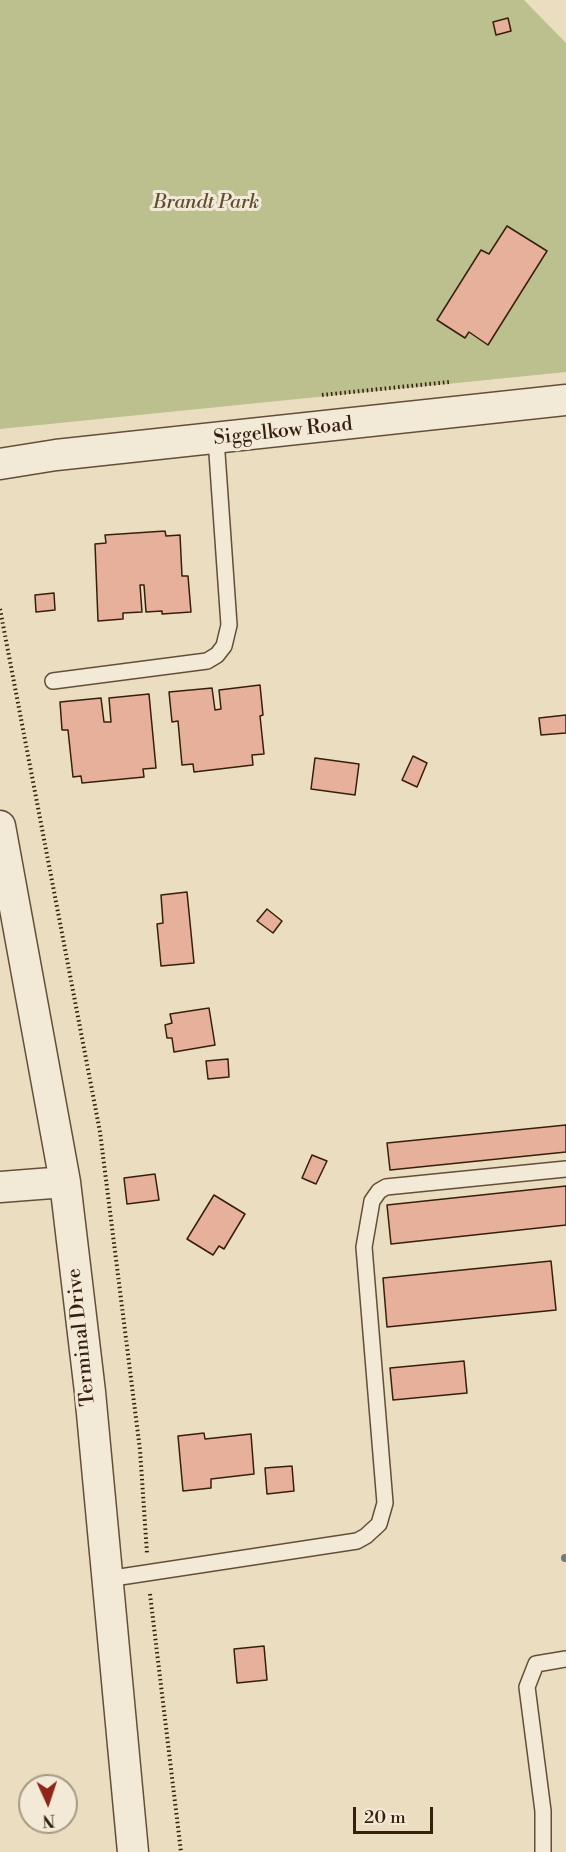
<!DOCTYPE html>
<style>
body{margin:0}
#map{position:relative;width:566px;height:1852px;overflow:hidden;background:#ebdec0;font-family:"Libre Bodoni",serif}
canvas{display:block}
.north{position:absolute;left:18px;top:1774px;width:60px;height:60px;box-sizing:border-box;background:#f2ead6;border:2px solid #a79985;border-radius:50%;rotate:177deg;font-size:16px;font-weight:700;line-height:24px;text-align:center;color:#361f0c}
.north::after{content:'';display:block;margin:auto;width:21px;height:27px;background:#8f2418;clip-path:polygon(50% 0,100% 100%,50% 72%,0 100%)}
.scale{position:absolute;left:353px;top:1807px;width:80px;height:27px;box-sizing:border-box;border:3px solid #361f0c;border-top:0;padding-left:8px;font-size:18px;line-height:21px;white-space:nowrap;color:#361f0c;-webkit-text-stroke:4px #f2ead6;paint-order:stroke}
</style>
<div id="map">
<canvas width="566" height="1852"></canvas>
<div class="north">N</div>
<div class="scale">20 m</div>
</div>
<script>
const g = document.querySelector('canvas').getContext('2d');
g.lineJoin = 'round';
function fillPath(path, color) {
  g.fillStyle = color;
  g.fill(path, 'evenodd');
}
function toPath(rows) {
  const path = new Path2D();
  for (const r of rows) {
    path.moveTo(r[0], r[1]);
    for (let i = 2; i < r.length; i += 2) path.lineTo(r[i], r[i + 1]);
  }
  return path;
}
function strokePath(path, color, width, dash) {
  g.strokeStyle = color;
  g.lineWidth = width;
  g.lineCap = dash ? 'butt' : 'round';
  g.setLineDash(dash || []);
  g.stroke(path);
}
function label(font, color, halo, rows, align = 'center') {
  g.font = font + ' "Libre Bodoni",serif';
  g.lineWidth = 6;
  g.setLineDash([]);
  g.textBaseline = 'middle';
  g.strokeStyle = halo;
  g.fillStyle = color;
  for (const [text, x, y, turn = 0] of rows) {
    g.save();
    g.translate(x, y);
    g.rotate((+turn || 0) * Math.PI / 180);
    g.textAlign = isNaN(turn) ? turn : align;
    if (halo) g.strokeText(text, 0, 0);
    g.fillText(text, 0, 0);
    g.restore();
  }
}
const green = toPath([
 [0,0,524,0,566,43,566,372,0,429]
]);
const stream = toPath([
 [565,1558,566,1558]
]);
const building = toPath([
 [508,18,511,31,496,35,493,22,508,18],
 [507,226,547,251,488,345,469,332,465,338,437,320,481,250,489,254,507,226],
 [165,531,166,536,180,535,182,576,188,576,191,612,162,614,162,611,146,612,144,585,140,585,142,612,123,613,123,619,98,621,95,544,106,543,105,535,165,531],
 [54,593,55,610,36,612,35,595,54,593],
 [260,685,263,715,260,716,264,754,252,755,253,765,194,772,193,764,182,765,178,721,172,722,169,692,212,688,215,710,221,709,219,690,260,685],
 [149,694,156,768,143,769,144,777,82,783,81,776,73,777,68,730,62,730,60,702,101,698,104,722,111,722,109,698,149,694],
 [566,715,566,733,541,735,539,718,566,715],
 [413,756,427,763,417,787,402,780,413,756],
 [315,758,359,764,355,795,311,789,315,758],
 [187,892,194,963,161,966,157,924,163,923,161,895,187,892],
 [267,909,282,921,273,933,257,921,267,909],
 [209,1008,215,1045,174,1052,172,1038,167,1038,165,1025,172,1023,170,1014,209,1008],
 [228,1059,229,1077,208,1079,206,1061,228,1059],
 [566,1125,566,1152,390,1170,387,1143,566,1125],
 [312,1155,327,1161,316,1184,302,1178,312,1155],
 [155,1174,159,1200,127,1204,124,1178,155,1174],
 [566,1186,566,1225,391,1244,387,1205,566,1186],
 [214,1195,245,1214,224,1249,219,1246,213,1255,187,1239,214,1195],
 [551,1261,556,1310,387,1327,383,1278,551,1261],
 [464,1361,467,1393,393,1400,390,1368,464,1361],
 [204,1433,205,1439,251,1434,254,1474,211,1479,211,1488,183,1491,178,1436,204,1433],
 [292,1466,294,1491,267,1494,265,1468,292,1466],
 [264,1646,267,1680,237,1683,234,1649,264,1646]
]);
const path = toPath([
 [322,395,449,382],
 [0,609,100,1132,140,1450,147,1553],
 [150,1594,181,1852]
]);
const lane = toPath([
 [53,681,207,661,217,655,224,646,229,625,216,439],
 [107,1579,357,1541,366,1536,379,1524,385,1503,364,1247,372,1201,379,1191,386,1187,566,1169],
 [543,1852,543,1811,527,1687,536,1664,566,1659]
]);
const street = toPath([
 [0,464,56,455,566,400],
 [0,826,65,1182,90,1392,133,1852],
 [0,1187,65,1182]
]);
const parkNames = [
 ["Brandt Park",206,203]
];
const streetNames = [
 ["Siggelkow Road",283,432,-6],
 ["Terminal Drive",82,1337,-96]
];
fillPath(green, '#bcc08f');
strokePath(stream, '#747b77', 8);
fillPath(building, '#e7b09a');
strokePath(building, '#361f0c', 1.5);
strokePath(lane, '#634f39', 18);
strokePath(street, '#634f39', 33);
strokePath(path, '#361f0c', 4, [1.5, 3]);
strokePath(lane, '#f2ead6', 15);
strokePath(street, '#f2ead6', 30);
label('italic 20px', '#5e4f33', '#f2ead6', parkNames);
label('20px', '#361f0c', '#f2ead6', streetNames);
</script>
